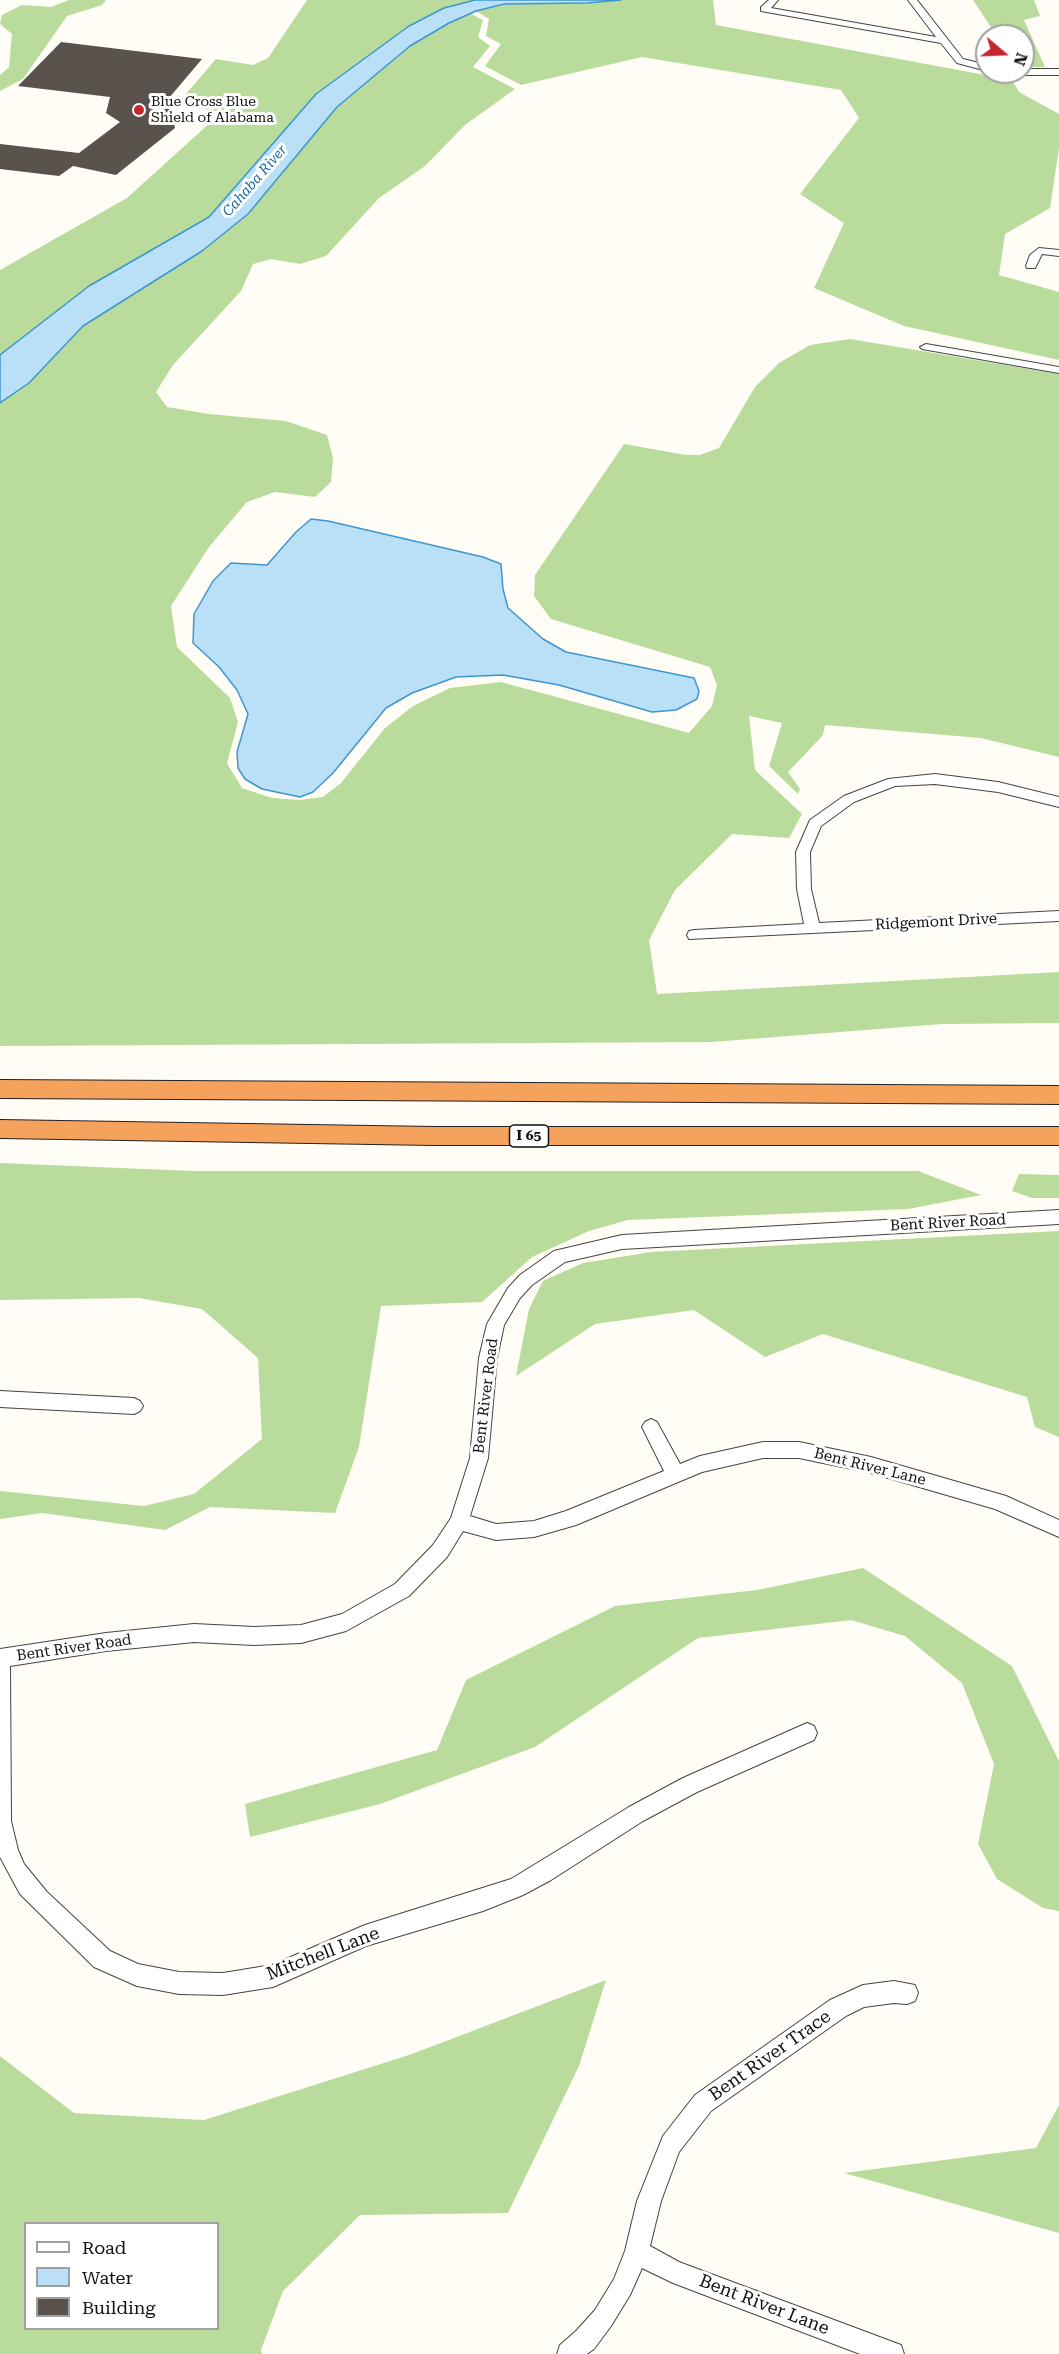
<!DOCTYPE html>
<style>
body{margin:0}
#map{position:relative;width:1059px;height:2354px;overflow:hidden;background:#fffdf5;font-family:"Roboto Serif",serif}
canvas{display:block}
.legend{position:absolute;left:24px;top:2222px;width:195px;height:108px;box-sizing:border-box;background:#fff;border:2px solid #a0a0a0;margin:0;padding:8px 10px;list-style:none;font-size:18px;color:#111}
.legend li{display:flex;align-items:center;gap:12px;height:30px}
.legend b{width:30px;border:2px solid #a0a0a0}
.north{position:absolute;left:975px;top:24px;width:60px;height:60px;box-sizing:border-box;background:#fff;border:2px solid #a0a0a0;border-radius:50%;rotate:109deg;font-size:16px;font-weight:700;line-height:24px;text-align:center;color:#111}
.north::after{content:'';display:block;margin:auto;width:21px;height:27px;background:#c4262e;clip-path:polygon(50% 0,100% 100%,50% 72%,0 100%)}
</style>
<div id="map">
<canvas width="1059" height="2354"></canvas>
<ul class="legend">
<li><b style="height:8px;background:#fff"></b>Road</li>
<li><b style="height:16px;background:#b9e0f7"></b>Water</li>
<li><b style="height:16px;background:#5a524d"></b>Building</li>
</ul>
<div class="north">N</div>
</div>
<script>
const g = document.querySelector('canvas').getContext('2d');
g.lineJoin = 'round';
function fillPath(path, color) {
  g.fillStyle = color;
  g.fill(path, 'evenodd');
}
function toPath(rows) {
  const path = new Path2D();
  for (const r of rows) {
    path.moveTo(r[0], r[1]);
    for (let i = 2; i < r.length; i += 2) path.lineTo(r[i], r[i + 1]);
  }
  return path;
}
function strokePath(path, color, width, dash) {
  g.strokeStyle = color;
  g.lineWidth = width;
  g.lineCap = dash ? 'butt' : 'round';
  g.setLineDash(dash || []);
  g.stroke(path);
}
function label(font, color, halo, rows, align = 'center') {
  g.font = font + ' "Roboto Serif",serif';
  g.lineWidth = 6;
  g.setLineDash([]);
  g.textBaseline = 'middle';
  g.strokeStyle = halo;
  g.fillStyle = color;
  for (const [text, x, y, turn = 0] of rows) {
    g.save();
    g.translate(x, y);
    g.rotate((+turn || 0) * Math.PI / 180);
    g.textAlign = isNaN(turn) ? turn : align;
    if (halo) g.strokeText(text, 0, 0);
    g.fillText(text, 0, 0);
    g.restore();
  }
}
const forest = toPath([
 [69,0,106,0,102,5,67,16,23,79,0,91,0,75,9,67,12,34,0,24,2,15,22,5,51,7],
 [307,0,475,0,444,8,409,26,316,94,209,217,89,286,0,355,0,270,127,198,222,112,185,106,179,102,216,59,253,65,268,58],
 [621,0,713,0,716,25,1012,80,1019,92,1059,114,1059,148,1050,208,1005,234,999,275,1059,292,1059,360,904,326,814,288,844,223,800,194,859,118,841,90,642,57,521,85,485,66,501,44,486,36,489,19,476,11,504,4,587,3],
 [973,0,1034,0,1040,16,1024,20,1045,67,1023,67,1023,36,997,36],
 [469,13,483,20,478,37,490,46,473,67,515,89,465,125,425,166,379,198,326,256,300,264,271,259,253,264,241,291,173,365,156,392,167,407,209,414,286,421,327,435,333,458,331,482,315,497,275,492,247,502,209,547,171,606,177,647,230,698,238,722,227,763,242,788,272,798,300,800,323,797,341,783,385,728,413,706,450,688,501,682,689,733,712,706,717,685,710,667,551,619,534,596,535,575,624,444,686,455,700,455,719,448,755,387,779,363,810,345,850,339,1059,374,1059,757,981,738,825,725,823,735,788,772,800,789,798,794,769,766,782,723,749,716,755,770,802,814,789,838,732,834,675,890,649,940,657,994,1059,972,1059,1023,942,1024,712,1042,0,1046,0,402,29,383,83,326,202,251,248,214,337,107,410,46,449,23],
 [0,1163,193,1171,918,1171,981,1195,908,1209,628,1220,589,1231,532,1257,482,1302,381,1306,359,1447,335,1513,210,1507,165,1530,42,1513,0,1519,0,1491,144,1506,194,1494,262,1439,258,1358,202,1309,139,1298,0,1300],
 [1019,1174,1059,1175,1059,1198,1032,1198,1012,1191],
 [1059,1231,1059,1437,1035,1427,1027,1397,823,1334,765,1357,694,1310,595,1324,516,1376,529,1309,543,1281,583,1263,651,1252],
 [863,1568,1012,1666,1059,1761,1059,1911,1043,1908,997,1879,978,1844,994,1764,962,1683,905,1636,851,1620,698,1638,535,1747,380,1804,250,1837,245,1804,437,1750,466,1680,615,1606,757,1590],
 [606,1980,579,2066,508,2213,360,2215,283,2291,261,2350,262,2354,0,2354,0,2056,74,2113,204,2120,412,2054],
 [26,2224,218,2224,218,2328,26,2328],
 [1059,2105,1059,2233,844,2173,1036,2148]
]);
const water = toPath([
 [475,0,621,0,587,3,504,4,476,11,449,23,410,46,337,107,248,214,202,251,83,326,29,383,0,403,0,355,89,286,209,217,316,94,409,26,444,8,475,0],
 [311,519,328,521,483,557,501,564,503,589,508,608,543,639,566,652,694,678,699,691,697,699,676,710,652,712,559,685,503,675,456,677,412,693,386,708,333,773,313,792,300,797,262,789,245,779,238,768,237,752,248,714,237,690,219,667,193,643,194,614,213,581,231,563,267,565,296,532,311,519]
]);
const building = toPath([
 [61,42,202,59,169,98,175,128,116,175,73,166,59,176,0,169,0,144,79,153,120,122,106,113,110,97,18,86]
]);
const minor = toPath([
 [769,0,778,0,771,8,936,37,908,0,917,0,963,59,987,65,987,71,957,63,941,43,761,11,761,7,769,0],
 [1023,69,1059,69,1059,75,1013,75,1008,72,1023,72,1023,69],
 [1039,248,1059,250,1059,256,1042,254,1035,268,1027,268,1026,266,1030,255,1039,248],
 [926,344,1059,367,1059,373,922,349,920,347,926,344],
 [935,774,998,782,1059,797,1059,807,998,792,935,784,895,786,854,802,821,826,810,852,811,889,819,923,1059,911,1059,921,689,939,687,935,689,931,694,930,804,924,797,889,796,852,810,820,844,796,888,779,935,774],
 [1059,1210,1059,1224,622,1249,565,1262,532,1285,520,1298,504,1325,497,1358,488,1458,470,1516,496,1524,534,1521,566,1511,664,1471,642,1427,645,1422,651,1419,657,1422,680,1464,700,1456,763,1442,799,1442,871,1457,1006,1496,1059,1520,1059,1537,995,1509,871,1473,799,1458,763,1458,702,1472,576,1525,534,1537,496,1540,463,1531,447,1557,409,1596,346,1631,301,1643,254,1645,194,1642,106,1651,10,1666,11,1821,18,1850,24,1864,47,1892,110,1951,138,1964,179,1972,223,1973,272,1965,365,1925,511,1879,629,1807,683,1778,807,1723,814,1726,817,1733,814,1740,697,1792,643,1821,551,1880,523,1895,483,1911,366,1946,273,1987,223,1995,179,1994,137,1986,94,1967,20,1894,0,1857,0,1649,106,1633,194,1624,254,1627,301,1625,342,1614,395,1584,433,1545,451,1518,470,1458,479,1358,487,1324,508,1288,520,1275,554,1251,622,1235,1059,1210],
 [0,1391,134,1398,140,1401,143,1406,140,1411,134,1414,0,1407,0,1391],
 [894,1981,915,1985,918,1993,915,2001,907,2004,894,2003,864,2007,846,2016,711,2111,679,2152,661,2201,650,2246,679,2262,901,2345,904,2354,860,2354,673,2283,642,2268,630,2295,611,2326,594,2349,587,2354,557,2354,560,2345,576,2331,595,2310,614,2279,625,2251,637,2201,663,2136,695,2095,830,2000,863,1985,894,1981]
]);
const highway = toPath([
 [0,1080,1059,1086,1059,1104,0,1098,0,1080],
 [0,1120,434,1127,1059,1127,1059,1145,434,1145,0,1138,0,1120]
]);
const markers = [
 [139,110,6,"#c4262e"]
];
const farPoinames = [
 ["Blue Cross Blue",151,102],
 ["Shield of Alabama",151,118]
];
const farWaternames = [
 ["Cahaba River",255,181,-49]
];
const shields = [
 [529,1136,39]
];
const shieldNames = [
 ["I 65",529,1136]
];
const streetNames = [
 ["Ridgemont Drive",936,922,-3],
 ["Bent River Road",948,1223,-3],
 ["Bent River Road",486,1396,-83],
 ["Bent River Lane",870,1467,14],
 ["Bent River Road",74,1648,-8]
];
const nearStreetnames = [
 ["Mitchell Lane",323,1954,-21],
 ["Bent River Trace",770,2056,-35],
 ["Bent River Lane",764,2305,21]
];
fillPath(forest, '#b9dc9c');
fillPath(water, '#b9e0f7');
strokePath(water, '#3f96cf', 1.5);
fillPath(building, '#5a524d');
strokePath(minor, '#444', 2);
strokePath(highway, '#222', 2);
fillPath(minor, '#fff');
fillPath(highway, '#f5a25d');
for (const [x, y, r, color] of markers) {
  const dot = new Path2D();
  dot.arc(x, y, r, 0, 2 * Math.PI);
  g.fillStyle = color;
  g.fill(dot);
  strokePath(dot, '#fff', 2);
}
label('14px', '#111', '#fff', farPoinames, 'left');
label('italic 14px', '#1768a6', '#fff', farWaternames);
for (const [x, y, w] of shields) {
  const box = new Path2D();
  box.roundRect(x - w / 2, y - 11, w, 22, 4.5);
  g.fillStyle = '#fff';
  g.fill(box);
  strokePath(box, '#111', 1.5);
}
label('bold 14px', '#111', null, shieldNames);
label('15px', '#111', '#fff', streetNames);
label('18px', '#111', '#fff', nearStreetnames);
</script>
